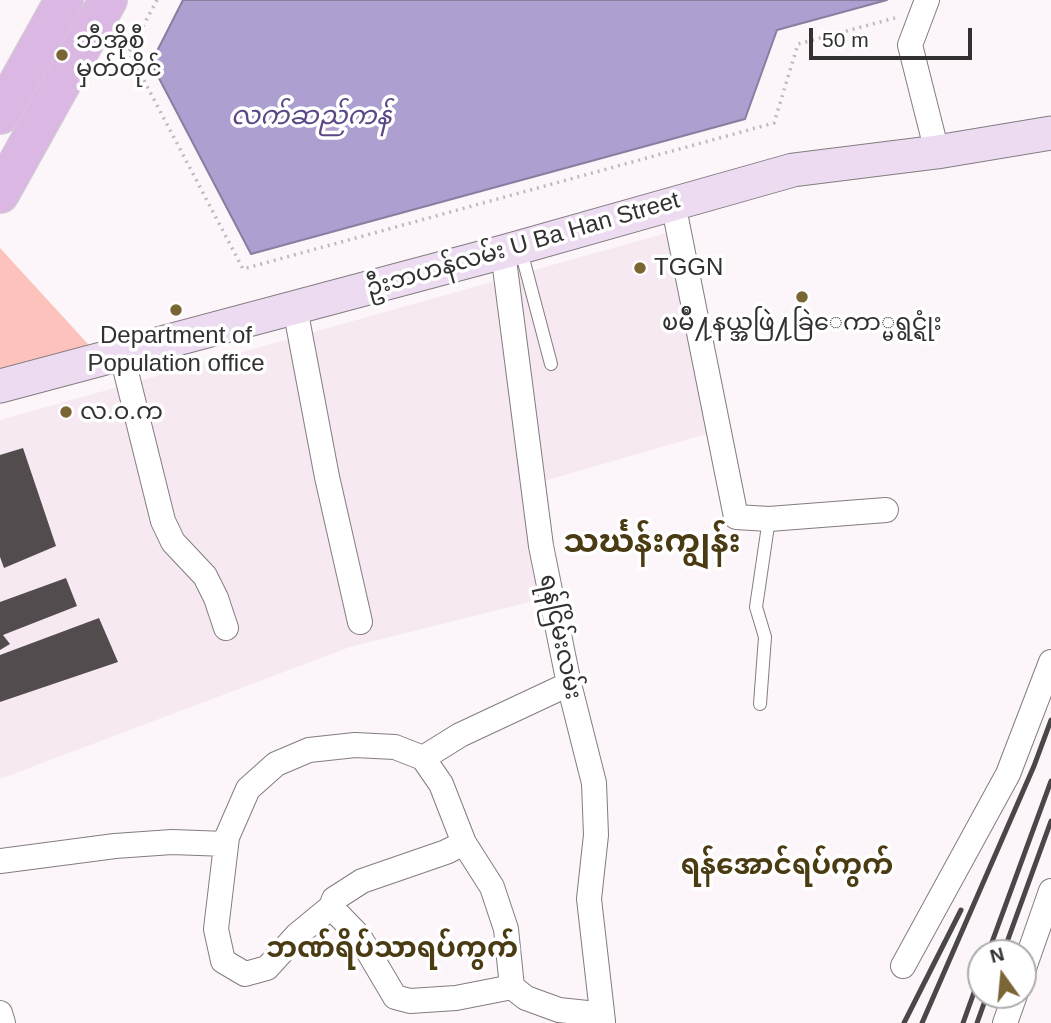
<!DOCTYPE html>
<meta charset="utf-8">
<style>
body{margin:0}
#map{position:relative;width:1051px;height:1023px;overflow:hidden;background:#fcf5f9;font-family:Helvetica,sans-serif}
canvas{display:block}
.north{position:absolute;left:967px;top:939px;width:70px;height:70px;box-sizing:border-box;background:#fff;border:2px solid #adacad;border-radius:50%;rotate:345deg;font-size:19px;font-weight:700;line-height:28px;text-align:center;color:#323031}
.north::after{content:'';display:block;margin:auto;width:24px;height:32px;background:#7a6635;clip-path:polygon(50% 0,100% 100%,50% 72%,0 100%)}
.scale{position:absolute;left:809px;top:28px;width:163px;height:32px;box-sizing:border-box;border:4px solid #323031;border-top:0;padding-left:9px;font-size:21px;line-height:24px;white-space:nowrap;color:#323031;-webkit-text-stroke:5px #fff;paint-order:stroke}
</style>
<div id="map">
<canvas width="1051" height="1023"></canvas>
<div class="north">N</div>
<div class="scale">50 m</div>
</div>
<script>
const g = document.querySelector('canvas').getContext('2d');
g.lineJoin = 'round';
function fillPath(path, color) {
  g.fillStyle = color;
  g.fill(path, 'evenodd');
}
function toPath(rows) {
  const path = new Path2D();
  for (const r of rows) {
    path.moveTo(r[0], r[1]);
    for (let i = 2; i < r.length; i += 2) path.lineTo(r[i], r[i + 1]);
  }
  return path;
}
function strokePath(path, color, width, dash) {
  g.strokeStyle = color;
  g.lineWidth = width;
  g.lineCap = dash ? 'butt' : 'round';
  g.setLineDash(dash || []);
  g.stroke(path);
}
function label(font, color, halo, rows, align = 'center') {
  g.font = font + ' Helvetica,"Noto Sans Myanmar",sans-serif';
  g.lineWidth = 7;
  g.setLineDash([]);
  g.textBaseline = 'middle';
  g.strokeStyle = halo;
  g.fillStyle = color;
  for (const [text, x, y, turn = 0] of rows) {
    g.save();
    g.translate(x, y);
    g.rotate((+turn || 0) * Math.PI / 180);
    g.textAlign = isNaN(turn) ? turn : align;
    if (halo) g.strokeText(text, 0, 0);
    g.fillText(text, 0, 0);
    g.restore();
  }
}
const built = toPath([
 [670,232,710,433,523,487,542,599,350,647,0,779,0,420]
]);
const green = toPath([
 [0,248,98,355,0,377]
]);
const water = toPath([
 [183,0,887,0,777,30,745,119,251,254,151,63,183,0]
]);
const building = toPath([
 [23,448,56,546,4,568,0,557,0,455],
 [66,578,77,606,3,635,10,644,0,650,0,602],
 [99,618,118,662,0,702,0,655]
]);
const path = toPath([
 [157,0,129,52,243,269,774,123,798,44,895,18]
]);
const lane = toPath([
 [520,247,551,364],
 [760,704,765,637,756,607,769,519]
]);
const street = toPath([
 [927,0,910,45,937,152],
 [673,203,736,517,769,519,886,510],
 [503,252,541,546,569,684,594,783,596,835,589,899,603,1021],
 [295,308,327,477,360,622],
 [121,352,163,521,173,542,205,576,216,598,226,628],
 [423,758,460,735,569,684],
 [464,843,446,852,362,881,334,899,331,907,297,935,267,968,245,974,223,961,216,929,227,837,248,789,276,764,309,750,355,745,395,747,423,758,441,784,464,843,492,887,506,929,512,987],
 [0,861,115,846,172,842,226,844],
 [331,907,359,936,395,997,410,1001,456,998,512,987,526,998,559,1010,587,1013,603,1023],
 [903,966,1008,774,1051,662],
 [1023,971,1051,891],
 [0,1013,3,1023],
 [1005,1023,1015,995]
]);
const secondary = toPath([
 [0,386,503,252,793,170,937,152,1051,133]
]);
const primary = toPath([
 [0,115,64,0],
 [0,194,108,0]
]);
const rail = toPath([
 [988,953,1051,781],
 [1003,953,1051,821],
 [904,1023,961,910],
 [922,1023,1034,766,1051,720],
 [963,1023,981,973],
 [977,1023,987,995]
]);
const markers = [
 [62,55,7,"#7a6635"],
 [640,268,7,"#7a6635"],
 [802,297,7,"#7a6635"],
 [176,310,7,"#7a6635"],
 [66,412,7,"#7a6635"]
];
const poiNames = [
 ["ဘီအိုစီ",76,41],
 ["မှတ်တိုင်",76,69],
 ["TGGN",654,268],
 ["ၿမိဳ႔နယ္အဖြဲ႔ခြဲေကာ္မရွင္ရုံး",802,323,"center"],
 ["Department of",176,336,"center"],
 ["Population office",176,364,"center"],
 ["လ.၀.က",80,412]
];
const streetNames = [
 ["ဦးဘဟန်လမ်း U Ba Han Street",523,245,-16],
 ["ရန်ငြိမ်းလမ်း",560,637,78]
];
const waterNames = [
 ["လက်ဆည်ကန်",311,117]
];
const quarterNames = [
 ["ရန်အောင်ရပ်ကွက်",787,866],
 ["ဘဏ်ရိပ်သာရပ်ကွက်",392,949]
];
const districtNames = [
 ["သင်္ဃန်းကျွန်း",652,543]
];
fillPath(built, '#f7e9f2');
fillPath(green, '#fec2bd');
fillPath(water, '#ad9fd0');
strokePath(water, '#887ea0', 2);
fillPath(building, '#534c4e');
strokePath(lane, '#837c80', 14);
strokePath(street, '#837c80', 26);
strokePath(secondary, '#837c80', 35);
strokePath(primary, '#d2d1d2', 40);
strokePath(path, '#beb9bc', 3.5, [2, 5]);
strokePath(lane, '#fff', 12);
strokePath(street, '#fff', 24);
strokePath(secondary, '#eddcf1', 33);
strokePath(primary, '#dbb8e3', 38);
strokePath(rail, '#4a4748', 5);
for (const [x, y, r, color] of markers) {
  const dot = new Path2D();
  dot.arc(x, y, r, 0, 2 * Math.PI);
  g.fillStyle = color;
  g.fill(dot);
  strokePath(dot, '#fff', 2.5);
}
label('24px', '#323031', '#fff', poiNames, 'left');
label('24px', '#323031', '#fff', streetNames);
label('italic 26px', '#5c4785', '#fff', waterNames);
label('bold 28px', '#4a3b13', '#fff', quarterNames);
label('bold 32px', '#4a3b13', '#fff', districtNames);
</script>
